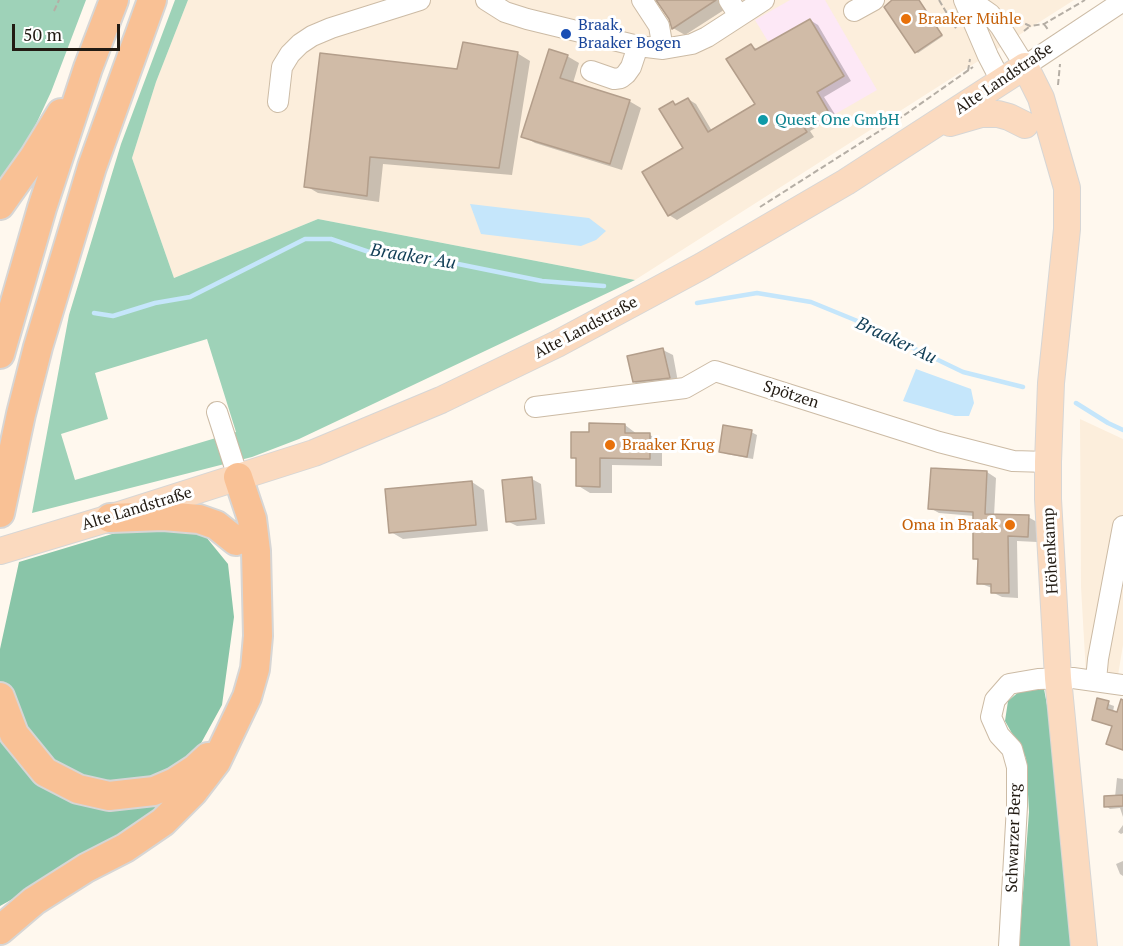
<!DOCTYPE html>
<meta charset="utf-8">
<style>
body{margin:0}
#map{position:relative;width:1123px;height:946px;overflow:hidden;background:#fff8ee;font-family:"PT Serif",serif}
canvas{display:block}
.scale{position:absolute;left:12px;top:24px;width:108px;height:27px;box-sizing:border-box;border:3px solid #221b13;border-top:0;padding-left:8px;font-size:18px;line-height:21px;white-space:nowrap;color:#221b13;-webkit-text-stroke:4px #fff;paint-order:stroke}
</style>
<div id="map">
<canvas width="1123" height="946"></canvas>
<div class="scale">50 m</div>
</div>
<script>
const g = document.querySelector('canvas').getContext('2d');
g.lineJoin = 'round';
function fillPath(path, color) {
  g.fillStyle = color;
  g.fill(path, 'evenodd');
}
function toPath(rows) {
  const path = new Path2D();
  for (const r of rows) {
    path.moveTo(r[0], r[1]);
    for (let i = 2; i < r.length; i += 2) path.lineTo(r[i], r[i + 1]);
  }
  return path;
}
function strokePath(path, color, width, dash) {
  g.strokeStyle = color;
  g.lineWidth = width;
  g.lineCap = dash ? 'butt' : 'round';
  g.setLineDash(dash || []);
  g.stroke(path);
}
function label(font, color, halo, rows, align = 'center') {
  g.font = font + ' "PT Serif",serif';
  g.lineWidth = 6;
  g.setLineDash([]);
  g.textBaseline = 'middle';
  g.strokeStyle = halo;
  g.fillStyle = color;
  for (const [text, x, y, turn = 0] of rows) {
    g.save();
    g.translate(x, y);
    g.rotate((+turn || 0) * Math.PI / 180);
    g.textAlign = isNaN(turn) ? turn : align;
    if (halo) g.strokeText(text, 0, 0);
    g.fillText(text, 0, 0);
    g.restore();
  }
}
const built = toPath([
 [188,0,1074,0,635,280,318,219,174,278,132,158,156,82],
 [1080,419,1123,439,1123,645,1118,675,1086,674,1081,587]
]);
const industrial = toPath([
 [790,0,825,0,877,90,818,124,755,20]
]);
const green = toPath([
 [0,0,86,0,51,92,24,150,0,188],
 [175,0,188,0,156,82,132,158,174,278,318,219,635,280,299,439,252,457,32,513,69,315,121,144],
 [207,339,236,432,75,480,61,434,108,419,95,373]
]);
const forest = toPath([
 [132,528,202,532,228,564,234,617,222,705,166,807,88,857,0,906,0,649,19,562],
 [1044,689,1053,737,1072,946,1019,946,1029,812,1026,758,1005,721,1008,701,1021,690]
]);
const water = toPath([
 [470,204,589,218,606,231,596,240,581,246,481,234],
 [916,369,971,389,974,403,969,416,955,416,903,401]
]);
const shadow = toPath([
 [658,0,722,0,727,8,685,35,673,28,670,19],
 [896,0,919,0,943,36,918,53,916,52],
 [810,20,818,25,851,81,824,97,836,116,810,131,814,137,677,220,669,215,685,149,673,102,678,105,688,99,696,104,712,131,757,105,751,46,759,50],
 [517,53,530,61,512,175,383,164,379,202,318,193,306,186,458,71],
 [567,56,579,63,573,83,629,101,641,108,622,170,535,143,523,136],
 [663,350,673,355,678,382,644,387,634,382],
 [625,425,637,434,650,435,662,442,662,466,612,465,612,493,590,493,577,485,578,460,572,457,590,434],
 [751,432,757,435,753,459,726,454,720,451],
 [932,469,987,472,996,478,994,516,1028,517,1037,522,1037,542,1017,541,1018,598,1002,597,992,592,992,588,979,583,979,561,975,559,974,516,939,513,930,508],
 [532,479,541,484,545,524,517,526,507,521],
 [472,482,484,490,488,531,403,539,391,532],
 [1098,700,1114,706,1113,712,1123,716,1123,750,1113,727,1093,720],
 [1117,778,1123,779,1123,817,1120,808,1110,809,1106,806,1115,797],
 [1123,825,1123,833,1121,834,1118,832],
 [1123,861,1123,876,1120,874,1116,864]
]);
const stream = toPath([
 [697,303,757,293,811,302,855,320,963,372,1023,387],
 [94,313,113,316,155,303,190,297,305,239,331,239,372,253,389,250,542,281,604,286],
 [1076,403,1108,423,1123,430]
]);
const building = toPath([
 [656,0,716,0,672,29,669,19,656,0],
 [892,0,919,0,942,35,915,53,884,7,892,0],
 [810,19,844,76,817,92,828,111,803,126,807,132,668,216,642,172,683,148,659,109,673,101,675,105,688,98,708,132,755,104,726,59,751,44,755,50,810,19],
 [463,42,518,52,499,168,370,157,367,196,304,187,320,53,457,69,463,42],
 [549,49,568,55,560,78,630,100,610,164,521,137,549,49],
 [663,348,670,378,633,382,627,356,663,348],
 [589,423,625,424,625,433,650,433,650,459,600,458,600,487,576,486,576,458,571,458,571,432,589,432,589,423],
 [723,425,752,430,747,457,719,452,723,425],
 [931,468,987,471,985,514,1029,515,1028,537,1008,536,1009,593,991,593,991,584,977,584,978,559,973,559,973,512,928,509,931,468],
 [532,477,536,519,506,522,502,480,532,477],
 [472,481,476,525,389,533,385,489,472,481],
 [1097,698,1109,701,1107,709,1117,712,1121,699,1123,700,1123,750,1106,744,1112,726,1092,720,1097,698],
 [1123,795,1123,806,1104,807,1104,796,1123,795]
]);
const path = toPath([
 [939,0,957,30],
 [54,11,59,0],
 [1017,20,1030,26,1044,24,1085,0],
 [1044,24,1049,31],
 [1024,31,1030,26],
 [968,71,970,59],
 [1058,85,1060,64],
 [760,207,903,116,973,67]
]);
const minor = toPath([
 [486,0,505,12,527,19,638,46,663,49,692,44,707,37,764,0],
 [642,0,659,26,663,49],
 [729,0,739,16],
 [964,0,988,56,1001,81],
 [970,0,990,14,1000,26,1025,66,1123,1],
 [854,11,874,0],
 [591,71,614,79,621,78,626,74,631,67,638,46],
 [278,102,282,67,290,54,300,44,312,36,331,28,420,0],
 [535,407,685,388,715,371,939,442,1013,461,1048,462],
 [217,412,238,477],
 [1096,680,1098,659,1123,526],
 [1009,946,1017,806,1017,767,1012,749,999,735,991,717,995,700,1009,684,1038,679,1073,678,1123,685]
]);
const major = toPath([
 [950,123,981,114,998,114,1009,117,1025,125],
 [0,551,110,518,314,453,441,400,557,344,702,266,846,182,1025,66,1041,98,1067,188,1067,229,1051,383,1048,462,1048,499,1058,678,1084,946]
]);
const highway = toPath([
 [0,205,34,157,61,113],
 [0,354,42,208,88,68,114,0],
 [0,513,21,414,38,347,92,167,152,0],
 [110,518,163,516,199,519,216,525,236,541],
 [0,697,14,734,45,772,78,789,109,796,154,791,175,782,195,769,208,757],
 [0,930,34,901,86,868,125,848,163,822,193,792,216,762,247,697,255,669,258,636,256,551,252,519,238,477]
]);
const markers = [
 [906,19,6,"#e8710a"],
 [566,34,6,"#1a4fb4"],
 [763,120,6,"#0f9aa8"],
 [610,445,6,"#e8710a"],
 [1010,525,6,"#e8710a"]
];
const foodNames = [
 ["Braaker Mühle",918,19],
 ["Braaker Krug",622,445],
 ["Oma in Braak",998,525,"right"]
];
const transitNames = [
 ["Braak,",578,25],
 ["Braaker Bogen",578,43]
];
const streetNames = [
 ["Alte Landstraße",1004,79,-34],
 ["Alte Landstraße",586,328,-28],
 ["Spötzen",791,395,18],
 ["Alte Landstraße",137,509,-17],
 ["Höhenkamp",1051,551,-93],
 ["Schwarzer Berg",1014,838,-88]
];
const cultureNames = [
 ["Quest One GmbH",775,120]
];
const waterNames = [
 ["Braaker Au",413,257,9],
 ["Braaker Au",896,341,25]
];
fillPath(built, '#fceedc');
fillPath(industrial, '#fde8f6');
fillPath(green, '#9ed2b8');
fillPath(forest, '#89c5a8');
fillPath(water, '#c5e6fb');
fillPath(shadow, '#0003');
strokePath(stream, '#c5e6fb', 4.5);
fillPath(building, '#d0bba7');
strokePath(building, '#b39e8b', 1.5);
strokePath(minor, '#ccbba5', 22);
strokePath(major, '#d7d6d5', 28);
strokePath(highway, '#d7d6d5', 32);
strokePath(path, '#b5aea5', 2, [6, 3]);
strokePath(minor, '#fff', 20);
strokePath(major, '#fbdabf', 26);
strokePath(highway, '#f9c195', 28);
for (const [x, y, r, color] of markers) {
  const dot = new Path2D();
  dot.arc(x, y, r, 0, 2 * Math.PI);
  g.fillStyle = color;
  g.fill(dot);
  strokePath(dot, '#fff', 2);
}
label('16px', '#c56008', '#fff', foodNames, 'left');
label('16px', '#164399', '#fff', transitNames, 'left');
label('16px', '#221b13', '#fff', streetNames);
label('16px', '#0d838f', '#fff', cultureNames, 'left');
label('italic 18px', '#113e56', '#fff', waterNames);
</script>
